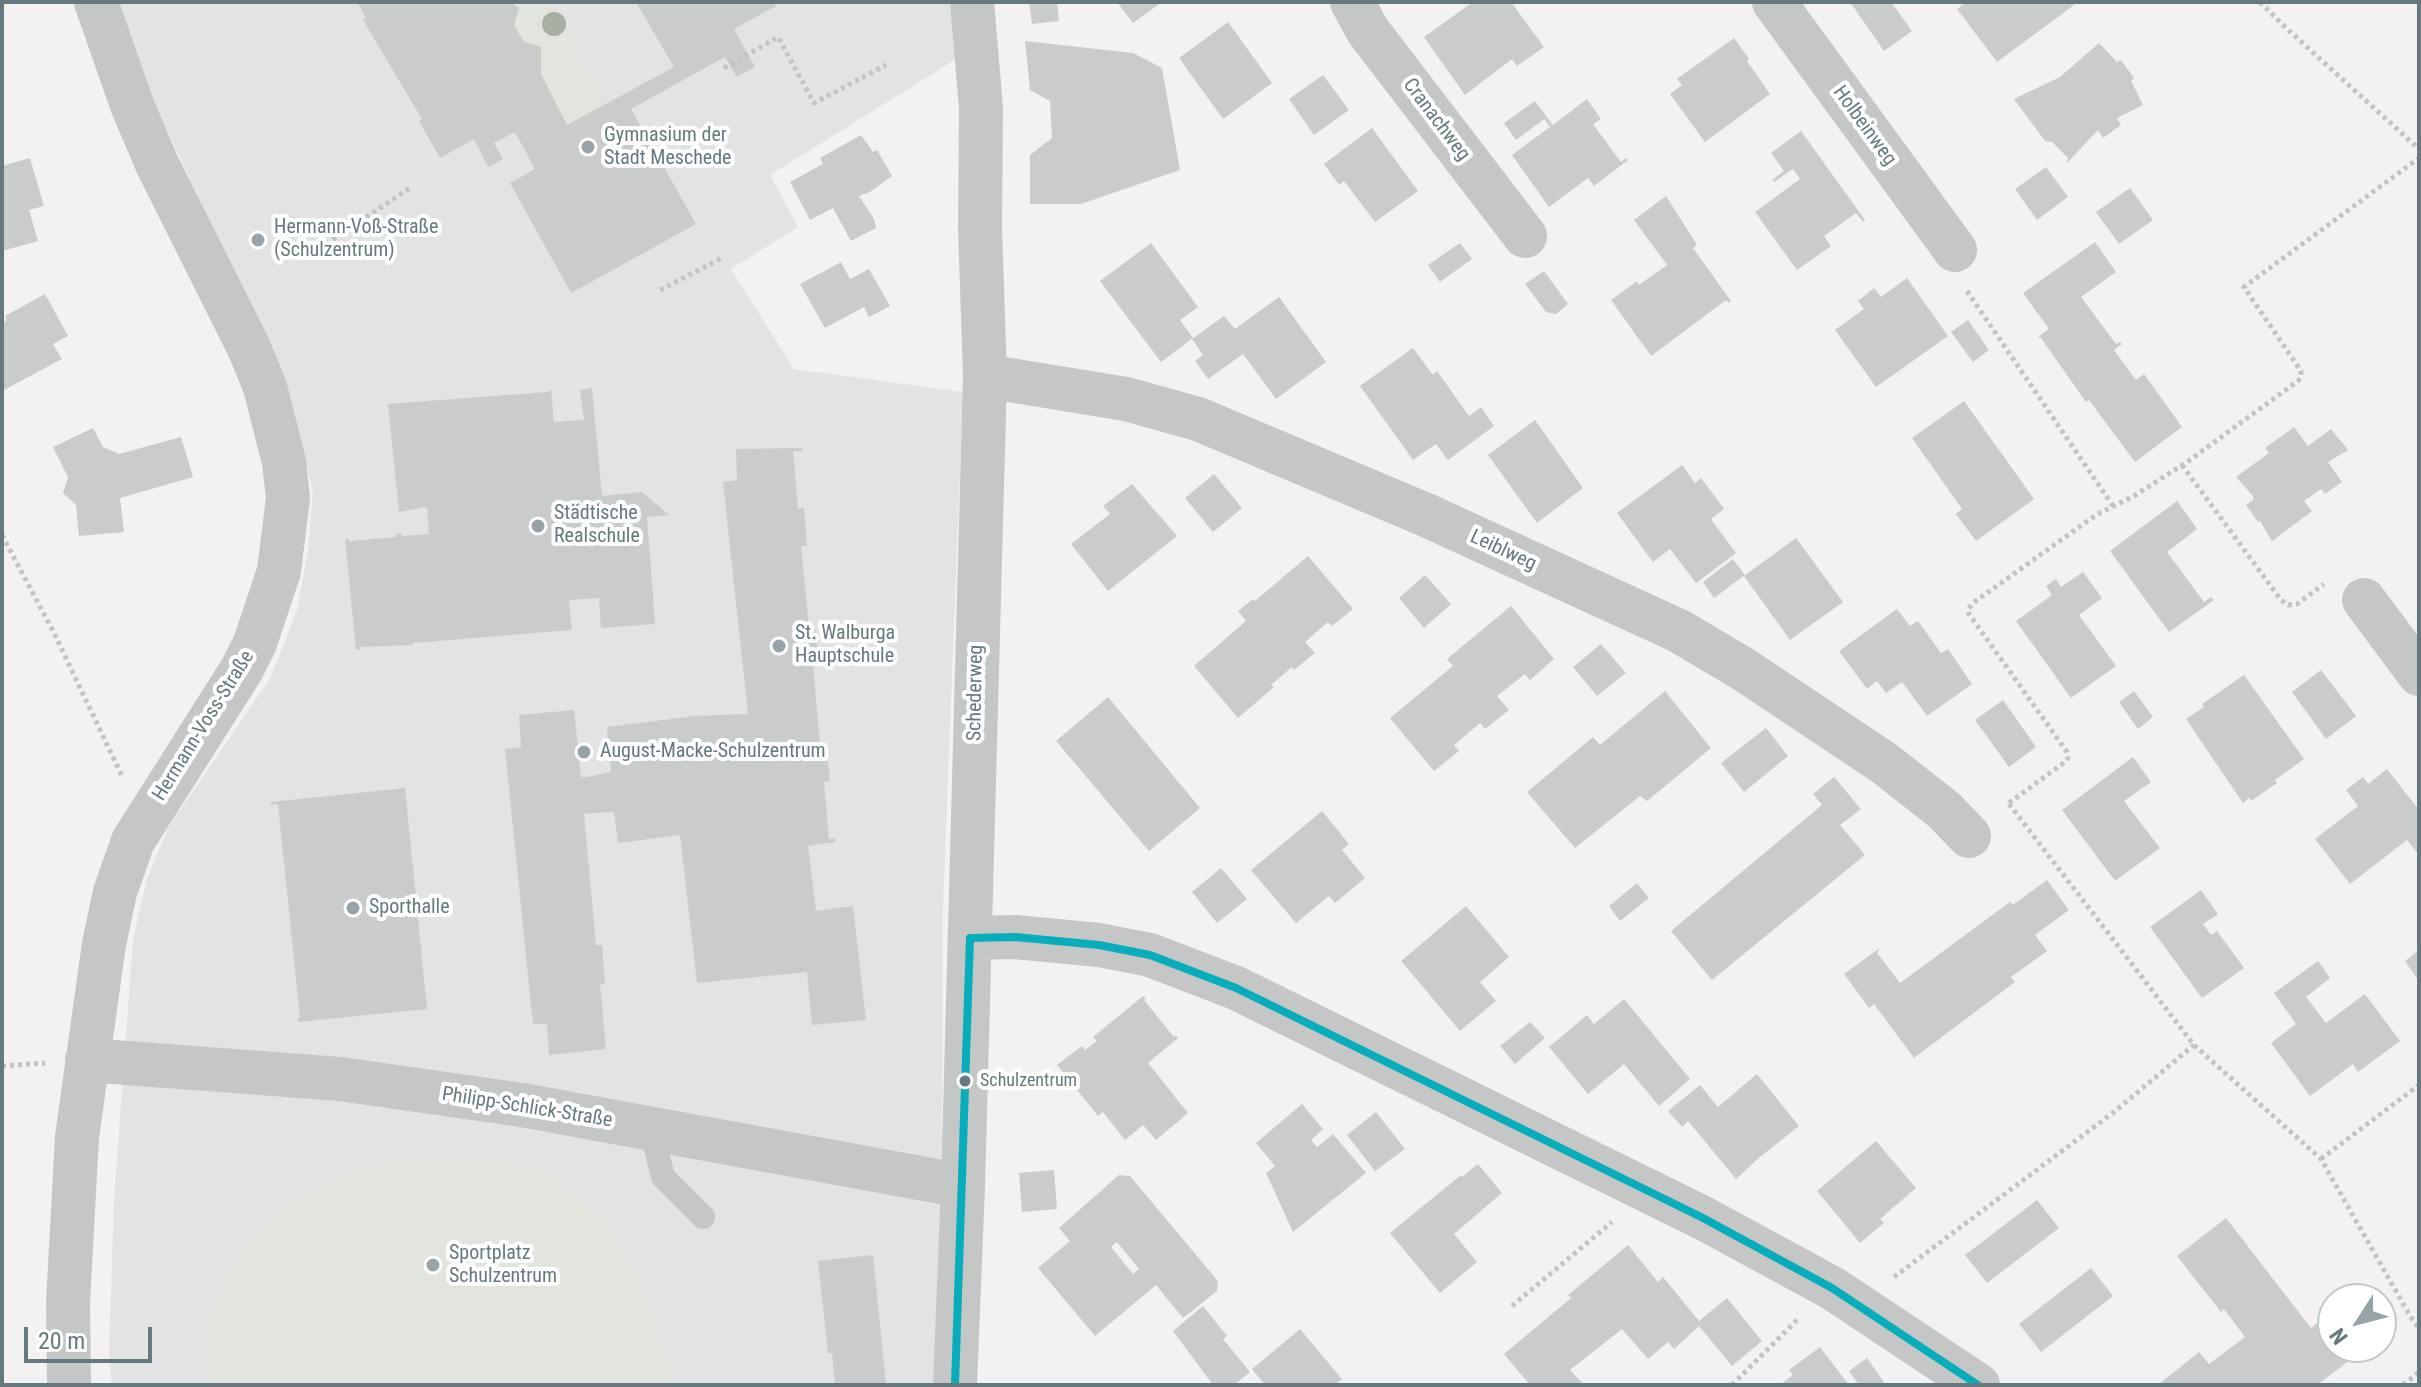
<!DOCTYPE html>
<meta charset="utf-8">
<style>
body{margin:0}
#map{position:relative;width:2421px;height:1387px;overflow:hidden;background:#f3f2f1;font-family:"Roboto Condensed",sans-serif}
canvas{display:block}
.frame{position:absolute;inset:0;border:4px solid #65797e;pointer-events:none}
.north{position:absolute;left:2317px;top:1283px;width:80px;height:80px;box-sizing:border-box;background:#fff;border:2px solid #c1c9cb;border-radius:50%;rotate:234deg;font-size:22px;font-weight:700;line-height:32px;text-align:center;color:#65797e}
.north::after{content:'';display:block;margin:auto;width:28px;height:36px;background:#97a3a6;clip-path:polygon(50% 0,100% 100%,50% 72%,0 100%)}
.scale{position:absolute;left:24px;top:1327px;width:128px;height:36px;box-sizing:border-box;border:4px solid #65797e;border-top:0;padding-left:10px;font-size:24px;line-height:28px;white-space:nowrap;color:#65797e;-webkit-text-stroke:6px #fff;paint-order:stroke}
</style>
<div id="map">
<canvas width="2421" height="1387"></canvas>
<div class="frame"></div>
<div class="north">N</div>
<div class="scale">20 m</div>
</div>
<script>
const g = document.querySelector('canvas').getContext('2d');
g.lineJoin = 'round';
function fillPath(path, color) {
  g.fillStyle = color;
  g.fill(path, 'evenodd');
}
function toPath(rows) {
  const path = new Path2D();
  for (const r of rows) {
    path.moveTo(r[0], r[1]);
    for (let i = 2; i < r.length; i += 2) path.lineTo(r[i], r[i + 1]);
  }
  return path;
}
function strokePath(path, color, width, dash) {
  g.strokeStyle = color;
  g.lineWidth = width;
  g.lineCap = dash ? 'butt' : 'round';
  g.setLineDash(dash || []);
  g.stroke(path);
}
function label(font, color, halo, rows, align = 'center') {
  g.font = font + ' "Roboto Condensed",sans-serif';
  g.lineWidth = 8;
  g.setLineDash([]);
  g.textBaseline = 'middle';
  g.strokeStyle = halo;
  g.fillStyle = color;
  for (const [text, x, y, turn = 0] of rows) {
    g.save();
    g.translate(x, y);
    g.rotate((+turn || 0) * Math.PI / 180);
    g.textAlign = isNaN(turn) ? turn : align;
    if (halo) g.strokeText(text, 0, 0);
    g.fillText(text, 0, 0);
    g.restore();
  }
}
const built = toPath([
 [119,2,953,2,958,58,770,175,798,227,731,269,794,369,963,392,943,907,942,1186,933,1385,112,1385,109,1353,114,1201,133,940,147,879,168,828,271,677,297,610,308,551,313,491,283,379,138,68]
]);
const green = toPath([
 [509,2,548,2,605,105,567,125,541,74,541,46,524,42,514,25,519,9],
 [465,1159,533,1168,578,1198,607,1224,639,1276,672,1385,212,1385,210,1328,238,1253,285,1207,358,1172,409,1161]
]);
const building = toPath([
 [357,2,510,2,519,8,514,25,524,42,541,47,541,74,567,125,674,67,636,2,774,2,776,6,734,29,755,67,737,77,725,57,631,109,696,224,571,293,510,183,535,169,515,132,494,143,503,159,488,167,474,139,440,158,419,121,422,119,363,20,366,18],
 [1029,2,1057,2,1059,21,1032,24],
 [1117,2,1162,2,1133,23],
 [1473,2,1511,2,1544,47,1517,66,1512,59,1465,95,1424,37],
 [1850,2,1891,2,1912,31,1884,51],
 [1967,2,2072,2,2074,5,1997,62,1957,9],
 [1228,22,1272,83,1223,119,1179,58],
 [1734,38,1749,59,1747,61,1770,94,1705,142,1670,94,1682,85,1677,79],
 [1025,41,1133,53,1162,68,1180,170,1081,204,1030,204,1030,155,1052,138,1050,101,1030,90],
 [2099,43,2117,62,2121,60,2134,78,2131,81,2143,105,2117,118,2121,125,2103,138,2098,130,2066,164,2068,158,2052,142,2045,141,2014,99,2060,77],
 [1323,75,1349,110,1314,135,1289,99],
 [1587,99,1601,119,1593,124,1621,162,1626,158,1628,160,1594,186,1588,178,1549,207,1512,155,1550,127,1544,119,1516,140,1504,123,1535,101,1553,125],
 [1372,128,1418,191,1375,222,1344,181,1339,185,1324,164],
 [1801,131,1865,220,1863,222,1856,213,1824,236,1831,246,1797,270,1755,212,1800,179,1793,169,1774,182,1772,180,1784,171,1771,153],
 [861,135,873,152,877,150,892,176,870,192,859,196,874,219,876,228,851,241,833,208,810,220,790,182,823,164,820,158],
 [30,158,44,206,29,210,38,241,2,251,2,166],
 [2046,167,2068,197,2037,220,2015,189],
 [2130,188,2153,220,2119,244,2096,212],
 [1666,196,1697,245,1693,248,1731,301,1729,303,1726,300,1651,356,1611,300,1637,281,1639,285,1667,265,1634,220],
 [2095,242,2116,272,2081,297,2116,344,2120,342,2122,344,2114,350,2136,380,2144,374,2182,427,2135,462,2089,400,2086,402,2041,338,2038,337,2049,329,2023,293],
 [1151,243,1198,307,1180,320,1193,338,1161,362,1100,281],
 [1460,243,1472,259,1440,282,1428,265],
 [841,262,850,279,869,269,890,306,869,317,864,307,825,328,800,284],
 [1544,271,1568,304,1556,314,1546,312,1525,284],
 [1907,278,1948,336,1876,387,1835,330,1864,309,1858,301,1874,288,1881,297],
 [45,294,68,336,53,344,62,359,2,391,2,323,7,320,5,316],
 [1279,297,1326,362,1276,399,1243,354,1208,379,1195,361,1203,355,1192,339,1224,316,1235,329],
 [1968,320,1989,350,1973,362,1951,332],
 [1413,348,1433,375,1437,371,1469,416,1481,407,1494,426,1448,460,1436,444,1413,460,1360,386],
 [592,388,602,496,642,492,669,515,647,517,655,624,601,628,599,598,569,600,572,630,413,643,413,645,360,647,361,649,356,650,345,539,349,539,349,541,396,537,396,534,402,534,402,536,429,534,427,507,399,512,388,404,547,392,551,390,554,422,584,420,580,390],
 [1964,401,2034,499,1976,541,1956,514,1962,509,1912,438],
 [1535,420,1583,488,1537,523,1488,455],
 [2294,427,2308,446,2331,429,2348,450,2328,462,2342,482,2325,494,2321,489,2304,501,2312,511,2272,541,2260,521,2258,522,2246,505,2253,500,2253,496,2236,477,2269,453,2265,448],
 [93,428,103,447,119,454,181,437,193,477,120,498,124,532,79,536,76,505,63,493,68,477,53,447],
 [802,448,803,451,793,451,798,509,804,508,807,546,801,546,809,628,815,627,819,664,813,664,820,745,826,745,830,781,824,782,829,839,835,838,835,842,808,846,816,911,853,906,866,1020,812,1025,807,972,697,983,680,835,618,843,614,812,591,813,584,814,596,945,602,945,605,983,600,984,606,1049,549,1055,547,1024,533,1024,505,749,521,747,519,715,574,710,581,777,587,777,611,772,607,727,695,716,748,714,723,482,737,480,736,449],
 [1682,465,1695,483,1701,478,1724,509,1711,519,1736,553,1696,583,1670,549,1653,562,1617,513],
 [1214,474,1242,508,1213,532,1185,498],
 [1132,484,1177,536,1108,591,1071,544,1110,514,1103,506],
 [2177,501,2197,529,2167,552,2204,602,2211,597,2214,600,2169,632,2110,551],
 [1796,538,1843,602,1790,640,1744,576],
 [1308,556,1353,609,1332,626,1328,622,1305,642,1315,653,1294,670,1292,667,1271,685,1274,687,1238,718,1194,666,1246,621,1238,611,1253,599,1255,601],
 [1733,559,1745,575,1714,598,1703,582],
 [2083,572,2102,598,2079,615,2116,666,2071,698,2016,621,2052,595,2046,586,2056,579,2061,587],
 [1425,575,1451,604,1424,628,1399,598],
 [1511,606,1554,659,1530,680,1525,674,1497,696,1509,710,1485,729,1480,723,1454,745,1459,751,1434,771,1390,718,1453,666,1447,659],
 [1897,609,1910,626,1918,621,1941,653,1948,649,1972,684,1927,716,1902,682,1886,693,1877,681,1867,689,1839,651],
 [1601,644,1626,673,1597,696,1573,667],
 [2321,670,2356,716,2326,739,2292,692],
 [2244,675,2304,759,2275,780,2277,783,2251,801,2249,798,2243,803,2186,719,2204,707,2202,704],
 [1665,691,1711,748,1647,801,1640,796,1575,848,1527,792,1593,737,1600,745],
 [2134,691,2153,717,2138,729,2119,702],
 [1108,697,1200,808,1149,851,1056,741],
 [2003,700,2036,747,2009,767,1975,720],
 [1766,728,1788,756,1744,792,1721,763],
 [2133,757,2151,782,2124,801,2160,848,2115,881,2062,810],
 [2387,769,2419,810,2419,855,2407,840,2350,884,2315,839,2358,806,2346,790,2363,777,2368,784],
 [1834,777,1861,809,1840,825,1865,855,1712,980,1671,931,1822,805,1813,794],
 [405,788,427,1009,298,1022,298,1018,300,1018,278,804,271,805,271,802],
 [1322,811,1349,844,1342,850,1365,878,1335,903,1329,896,1296,923,1251,870],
 [1221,868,1247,899,1217,923,1192,892],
 [2047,880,2069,910,2035,935,2047,951,2011,977,2015,982,1914,1058,1874,1004,1869,1008,1844,974,1880,948,1877,953,1900,983,2010,902,2013,905],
 [1637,883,1649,898,1620,921,1609,906],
 [2201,890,2218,914,2203,924,2211,935,2217,931,2244,968,2202,998,2150,927],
 [1466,906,1509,957,1480,982,1496,1001,1460,1031,1401,961],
 [2419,950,2419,981,2405,961],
 [2318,961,2330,978,2306,997,2326,1023,2365,994,2400,1041,2358,1072,2353,1064,2310,1096,2271,1043,2296,1024,2274,993],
 [1143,996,1146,998,1144,1000,1174,1037,1176,1035,1178,1038,1148,1063,1188,1113,1156,1140,1143,1125,1125,1140,1103,1112,1098,1116,1057,1065,1082,1046,1085,1050,1097,1041,1093,1037],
 [1624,999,1690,1079,1659,1106,1624,1064,1588,1094,1549,1047,1587,1015,1594,1024],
 [1530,1022,1545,1038,1515,1064,1500,1046],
 [1757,1074,1799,1126,1760,1157,1736,1179,1688,1121,1682,1127,1668,1111,1700,1085,1718,1107],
 [1302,1104,1323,1129,1311,1140,1317,1147,1333,1134,1366,1173,1293,1232,1266,1173,1275,1166,1256,1143],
 [1376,1112,1405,1149,1375,1171,1347,1135],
 [1876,1141,1916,1188,1880,1219,1884,1223,1860,1243,1817,1191],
 [1478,1164,1502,1193,1454,1234,1477,1262,1440,1293,1390,1233,1461,1175,1462,1177],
 [1054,1170,1057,1209,1022,1212,1019,1173],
 [1119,1175,1130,1176,1218,1281,1217,1291,1183,1318,1156,1285,1095,1336,1038,1268,1070,1241,1059,1228],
 [1117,1242,1139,1269,1133,1274,1111,1247],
 [2037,1200,2059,1228,1987,1283,1965,1255],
 [2226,1218,2311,1328,2320,1321,2333,1338,2333,1347,2340,1347,2350,1360,2317,1385,2158,1385,2199,1352,2209,1364,2245,1337,2224,1309,2221,1312,2177,1256],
 [1628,1245,1658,1282,1663,1277,1699,1321,1727,1298,1762,1341,1732,1366,1699,1326,1674,1349,1668,1342,1648,1359,1622,1329,1570,1370,1584,1385,1530,1385,1504,1354,1571,1298,1568,1295],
 [873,1255,886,1385,835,1385,832,1353,828,1353,818,1261],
 [2091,1268,2113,1296,2041,1352,2019,1324],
 [1203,1306,1227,1336,1223,1339,1250,1372,1234,1385,1213,1385,1173,1331],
 [1300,1329,1342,1379,1335,1385,1265,1385,1252,1369],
 [1820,1347,1849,1385,1780,1385,1793,1375,1789,1370],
 [1867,1358,1886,1385,1859,1385,1849,1371]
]);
const path = toPath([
 [2260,2,2285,27,2419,149],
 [724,68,778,37,814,103,886,65],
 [326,244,410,188],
 [660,290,724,257],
 [1967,291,2113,506],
 [2182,465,2281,600,2288,605,2297,604,2324,584],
 [2,535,54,633,123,778],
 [2009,803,2065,762,2068,758,2067,752,1969,614,1968,609,1973,603,2096,515,2134,496,2187,462,2298,381,2301,377,2301,371,2244,287,2419,158],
 [2009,804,2194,1045,2321,1159,2410,1316,2419,1328],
 [2,1066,45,1063],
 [2321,1159,2419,1085],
 [1894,1277,2114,1112,2194,1045],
 [1512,1306,1612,1222],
 [1732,1385,1799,1318],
 [2403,1385,2419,1372]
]);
const service = toPath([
 [651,1128,663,1177,703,1217]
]);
const minor = toPath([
 [1352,2,1368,31,1525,236],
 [1774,2,1955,250],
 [985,376,1126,399,1198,419,1426,515,1679,631,1743,669,1884,763,1944,810,1969,836],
 [2364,600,2419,674],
 [970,938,1015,937,1099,945,1150,955,1236,988,1703,1218,1832,1288,1978,1385],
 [87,1060,340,1079,522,1105,963,1186],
 [69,1385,68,1303,77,1137,104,944,115,892,133,841,242,669,255,643,279,571,288,498,284,462,265,387,249,348,157,164,132,105,96,2],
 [955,1385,963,1186,985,376,980,228,981,108,972,2]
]);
const bus1 = toPath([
 [970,938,1015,937,1099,945,1150,955,1236,988,1703,1218,1832,1288,1978,1385],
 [955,1385,970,938]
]);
const trees = [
 [554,24]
];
const markers = [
 [588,147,8,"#97a3a6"],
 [258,240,8,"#97a3a6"],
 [538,526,8,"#97a3a6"],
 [779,646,8,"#97a3a6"],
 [584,752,8,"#97a3a6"],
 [353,908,8,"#97a3a6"],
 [965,1081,7,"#65797e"],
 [433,1265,8,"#97a3a6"]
];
const busNames = [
 ["Schulzentrum",980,1081]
];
const streetNames = [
 ["Cranachweg",1436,120,53],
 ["Holbeinweg",1864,126,54],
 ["Leiblweg",1503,551,25],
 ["Schederweg",976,693,-89],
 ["Hermann-Voss-Straße",204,726,-58],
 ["Philipp-Schlick-Straße",527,1108,9]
];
const poiNames = [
 ["Gymnasium der",604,136],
 ["Stadt Meschede",604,159],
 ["Hermann-Voß-Straße",274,228],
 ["(Schulzentrum)",274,251],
 ["Städtische",554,514],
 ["Realschule",554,537],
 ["St. Walburga",795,634],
 ["Hauptschule",795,657],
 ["August-Macke-Schulzentrum",600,752],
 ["Sporthalle",369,908],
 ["Sportplatz",449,1254],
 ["Schulzentrum",449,1277]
];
fillPath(built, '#e3e3e3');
fillPath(green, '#e2e4de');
fillPath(building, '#cacbcb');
strokePath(path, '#c3c4c5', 5, [4, 4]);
strokePath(service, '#c5c7c7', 24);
strokePath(minor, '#c5c7c7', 44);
strokePath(bus1, '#07adbb', 8);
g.fillStyle = '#a8aea3';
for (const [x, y] of trees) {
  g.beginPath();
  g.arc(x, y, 12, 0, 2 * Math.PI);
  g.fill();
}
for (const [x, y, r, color] of markers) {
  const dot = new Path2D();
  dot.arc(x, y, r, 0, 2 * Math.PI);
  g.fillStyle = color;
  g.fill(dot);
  strokePath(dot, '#fff', 3);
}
label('18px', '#65797e', '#fff', busNames, 'left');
label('20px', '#65797e', '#fff', streetNames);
label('20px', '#65797e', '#fff', poiNames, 'left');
</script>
